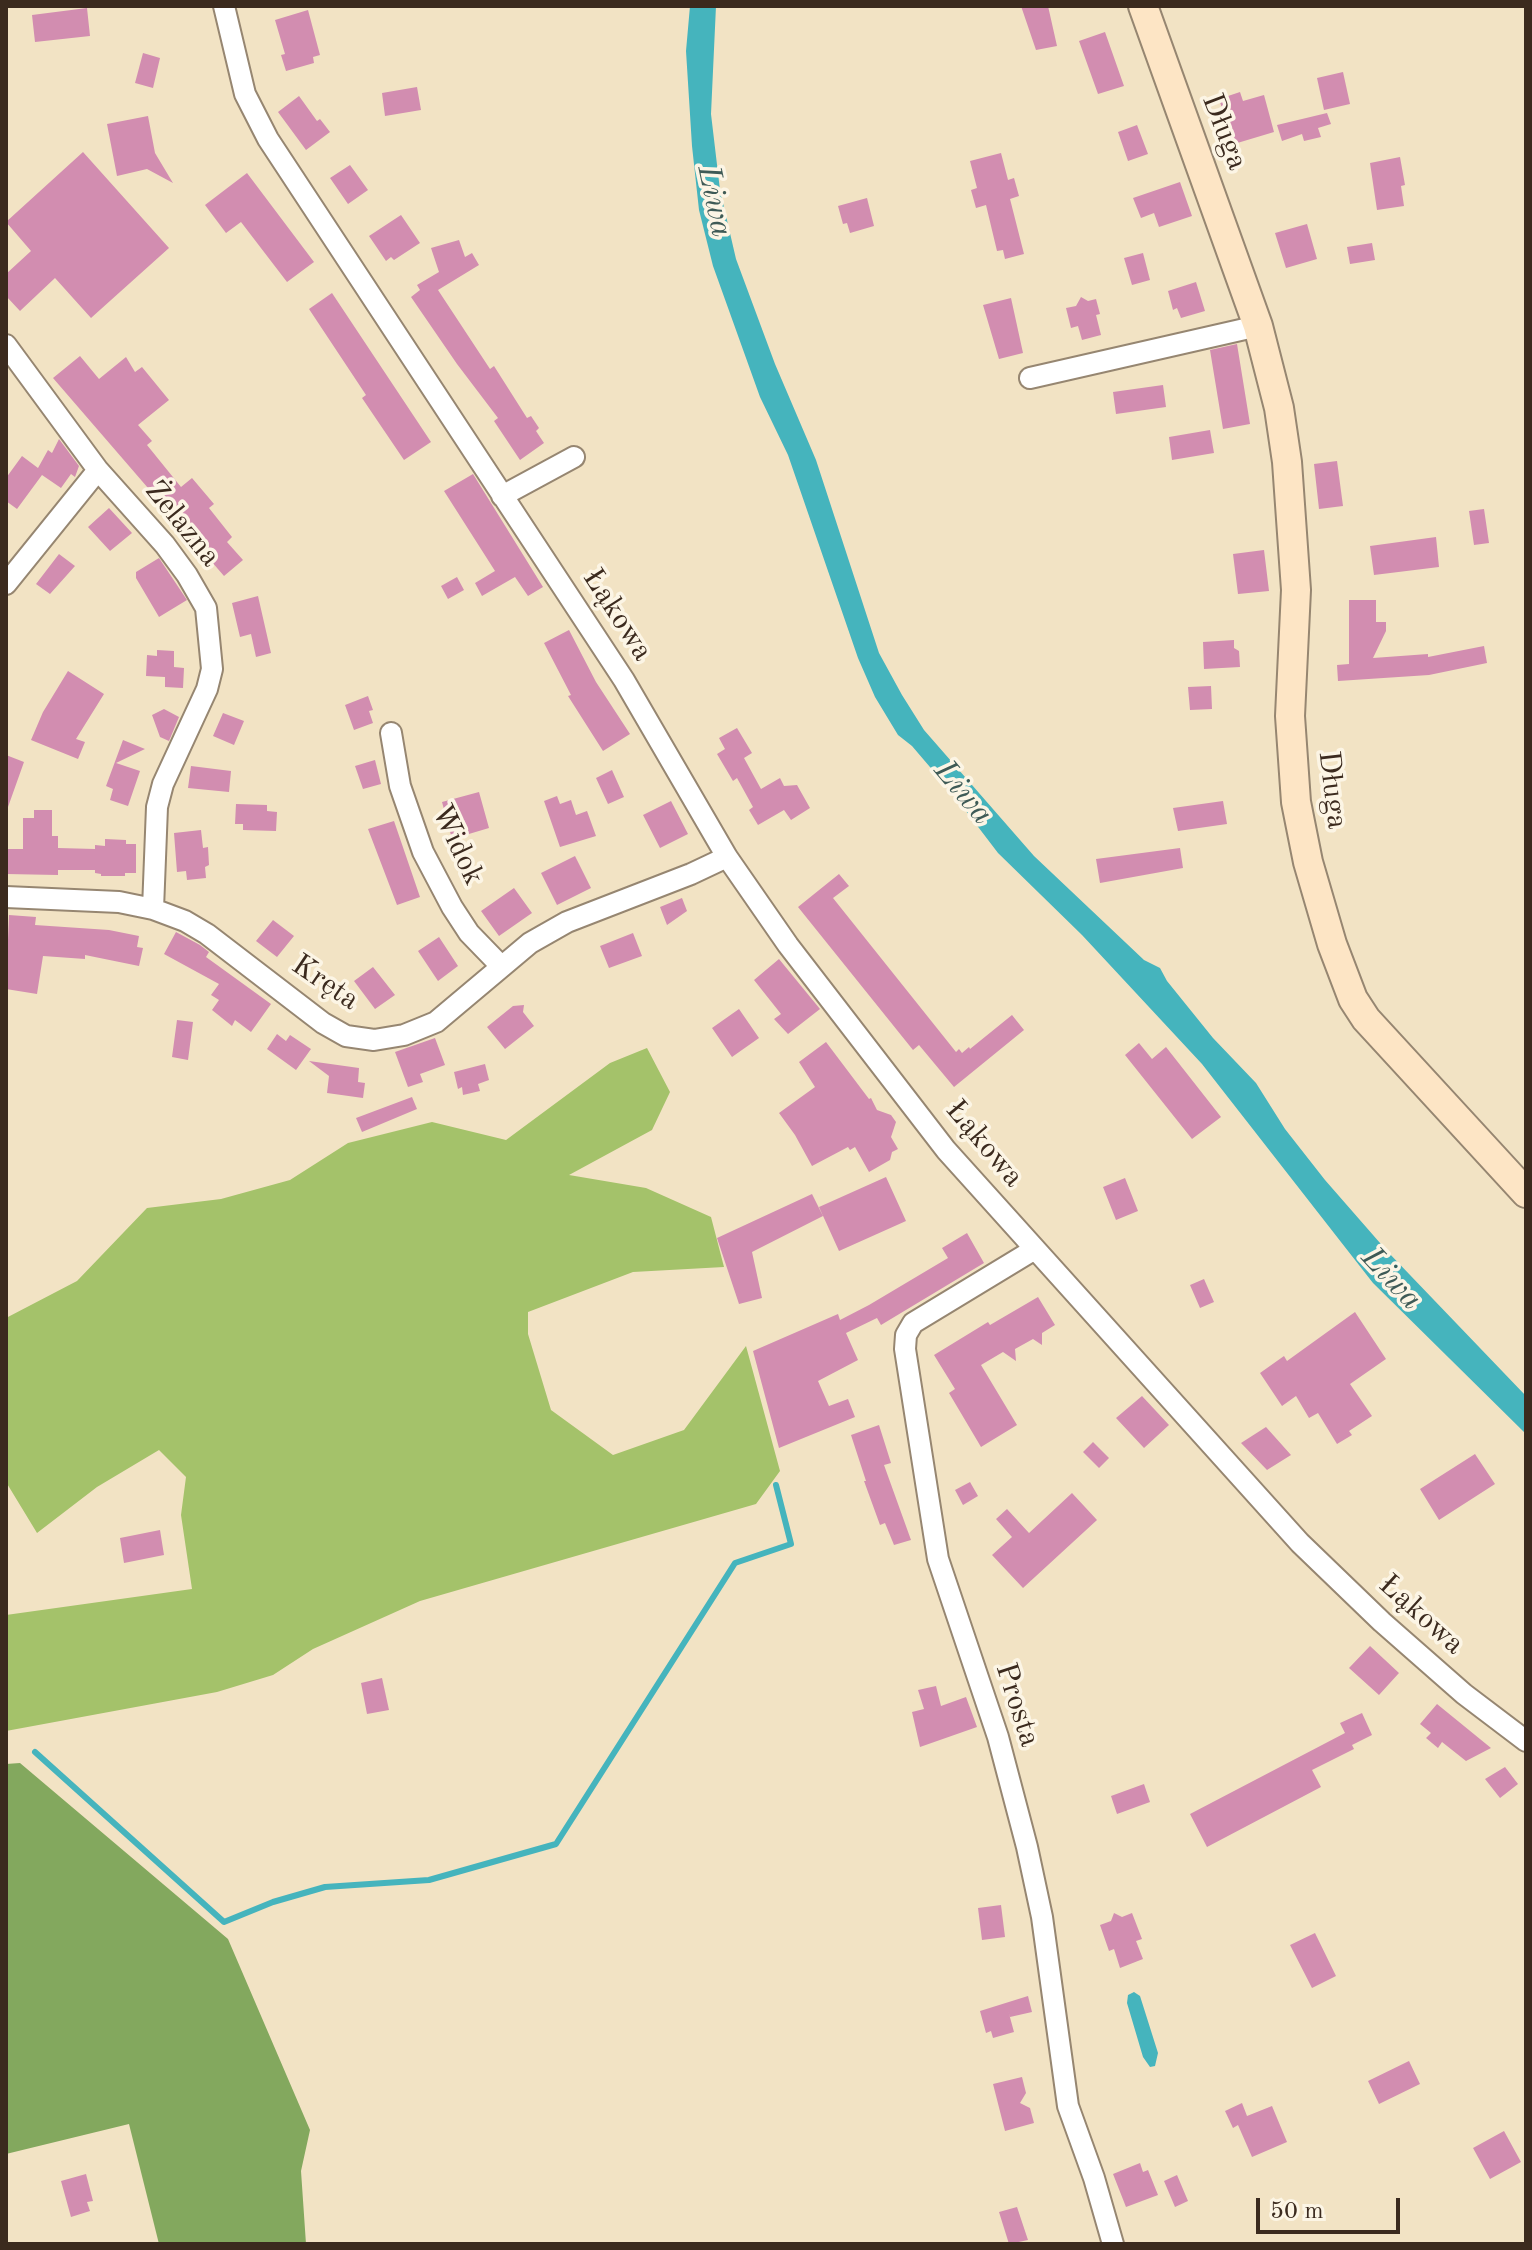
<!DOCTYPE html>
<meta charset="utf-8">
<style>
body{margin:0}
#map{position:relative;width:1532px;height:2250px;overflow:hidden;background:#f2e3c4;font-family:"Old Standard TT",serif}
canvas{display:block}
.frame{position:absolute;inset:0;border:8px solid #3b2a1e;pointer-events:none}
.scale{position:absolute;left:1256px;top:2198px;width:144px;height:36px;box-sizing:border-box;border:4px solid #3b2a1e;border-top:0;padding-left:10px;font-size:24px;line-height:28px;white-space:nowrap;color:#3b2a1e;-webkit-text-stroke:6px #fcf5e5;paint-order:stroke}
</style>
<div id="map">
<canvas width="1532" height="2250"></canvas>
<div class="frame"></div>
<div class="scale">50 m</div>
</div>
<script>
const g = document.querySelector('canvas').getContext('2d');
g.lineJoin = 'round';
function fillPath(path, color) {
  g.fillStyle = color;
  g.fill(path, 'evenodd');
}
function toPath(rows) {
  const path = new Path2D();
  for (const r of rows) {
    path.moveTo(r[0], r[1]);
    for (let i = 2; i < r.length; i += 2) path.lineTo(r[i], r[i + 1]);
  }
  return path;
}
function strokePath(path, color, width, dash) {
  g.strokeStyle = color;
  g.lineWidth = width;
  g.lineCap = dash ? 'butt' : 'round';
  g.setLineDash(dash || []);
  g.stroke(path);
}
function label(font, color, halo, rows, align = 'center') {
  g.font = font + ' "Old Standard TT",serif';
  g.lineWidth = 7;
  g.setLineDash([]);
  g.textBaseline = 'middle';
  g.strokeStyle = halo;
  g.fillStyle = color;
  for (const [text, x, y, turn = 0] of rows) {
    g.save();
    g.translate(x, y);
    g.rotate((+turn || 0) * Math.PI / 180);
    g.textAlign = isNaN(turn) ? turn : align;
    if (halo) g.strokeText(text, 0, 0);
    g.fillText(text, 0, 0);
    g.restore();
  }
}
const green = toPath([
 [647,1048,670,1092,652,1130,569,1175,646,1188,711,1217,724,1267,633,1272,528,1312,528,1334,551,1410,613,1455,684,1430,746,1346,780,1471,756,1504,420,1601,313,1649,273,1675,217,1692,6,1731,6,1615,192,1589,181,1515,186,1477,159,1450,97,1487,37,1533,6,1482,6,1318,77,1281,147,1208,221,1199,290,1180,348,1143,432,1122,506,1140,610,1063]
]);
const forest = toPath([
 [20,1763,228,1939,310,2130,301,2171,306,2244,159,2244,129,2124,6,2154,6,1764]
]);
const water = toPath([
 [690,6,716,6,711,114,720,190,736,259,775,364,816,460,879,653,902,695,924,730,1034,856,1144,960,1160,968,1167,981,1213,1038,1256,1083,1285,1129,1325,1180,1387,1251,1526,1396,1526,1434,1373,1283,1202,1064,1082,935,998,853,953,794,912,746,898,735,875,697,858,658,788,455,760,397,713,266,699,210,692,146,686,51],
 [1134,1992,1140,1996,1158,2053,1155,2066,1150,2067,1143,2057,1127,2003,1128,1995]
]);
const stream = toPath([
 [35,1752,224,1922,273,1902,325,1887,429,1880,556,1844,735,1563,791,1544,776,1485]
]);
const building = toPath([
 [1021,6,1048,6,1057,46,1036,50],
 [87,8,90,36,35,42,32,15],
 [308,10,320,55,313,57,314,63,286,71,281,55,285,54,275,20],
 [1105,32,1124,86,1098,94,1079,41],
 [143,53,160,58,153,88,135,83],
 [1343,72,1350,104,1324,110,1317,78],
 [417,87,421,110,385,116,382,93],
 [1240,92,1243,101,1264,95,1274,132,1234,144,1219,99],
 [299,96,317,121,320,119,330,132,306,150,278,112],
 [1327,113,1331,124,1318,128,1321,137,1304,141,1302,134,1282,141,1277,125],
 [148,116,155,153,173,183,147,169,117,176,107,124],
 [1137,125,1148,154,1128,161,1118,132],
 [83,152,169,248,91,318,55,278,20,311,6,296,6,274,31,251,6,222],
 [1001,153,1008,180,1014,178,1019,196,1010,199,1024,254,1005,259,1003,250,997,251,986,205,976,208,971,190,977,188,970,161],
 [1400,157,1405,185,1401,186,1404,206,1377,210,1370,163],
 [350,165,368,190,348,204,330,178],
 [247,173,314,262,287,282,241,222,226,233,205,205],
 [1180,182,1192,216,1159,227,1154,213,1141,218,1133,198],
 [867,198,874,226,850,233,847,223,843,224,838,206],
 [401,215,420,243,394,260,391,257,386,261,369,236],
 [1307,224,1317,259,1286,268,1275,233],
 [459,240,465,257,472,253,479,265,438,290,490,369,494,366,527,418,531,416,539,428,536,431,544,443,520,460,494,421,498,418,457,364,411,297,420,290,417,285,439,272,431,248],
 [1372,243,1375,260,1350,264,1347,247],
 [1143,253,1150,280,1132,285,1124,258],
 [1196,282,1205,311,1181,318,1177,308,1173,310,1168,291],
 [332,293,431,442,404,460,362,398,366,395,309,309],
 [1081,297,1088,301,1096,299,1100,314,1096,315,1101,335,1082,340,1078,326,1071,328,1066,308,1076,306],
 [1011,298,1023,353,999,359,983,305],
 [1237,344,1250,424,1223,429,1210,350],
 [80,356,99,379,126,357,135,372,142,367,169,400,138,425,152,441,147,445,181,487,192,478,214,504,209,508,232,537,227,542,243,560,224,576,53,378],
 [1163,385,1166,407,1116,414,1113,392],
 [1210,430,1214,453,1172,460,1169,437],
 [59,439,79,466,75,477,71,474,61,488,42,475,17,509,6,501,6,478,22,456,38,468,48,450,52,453],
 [1337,461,1343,506,1319,509,1314,464],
 [473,474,543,587,528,596,515,577,482,596,475,583,495,571,444,491],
 [109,508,132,533,110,551,88,527],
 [1484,509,1489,543,1474,545,1469,511],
 [1436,537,1439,567,1374,575,1370,546],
 [1264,550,1269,591,1238,594,1233,554],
 [59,554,75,566,50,594,36,584],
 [159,558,187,600,159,617,136,578,136,572],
 [457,577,464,590,448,599,441,586],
 [258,596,271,653,256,657,251,634,240,637,232,603],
 [1349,600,1376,600,1376,622,1386,622,1386,631,1373,658,1428,654,1428,657,1484,646,1487,663,1429,675,1338,681,1337,665,1349,664],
 [569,630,596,682,630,734,603,751,568,696,571,695,544,643],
 [1234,640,1234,648,1239,651,1240,667,1204,669,1203,642],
 [157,650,174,651,174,667,184,668,183,688,165,687,165,677,146,676,147,655,157,656],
 [68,671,104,694,76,739,85,742,78,759,31,740,43,712],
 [1211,686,1212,709,1190,710,1188,687],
 [368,696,373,710,369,711,373,723,354,730,345,705],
 [164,709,179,717,169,741,160,737,152,715],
 [223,713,244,721,234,745,213,736],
 [737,728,752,753,744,758,761,789,780,778,784,786,797,785,810,808,791,820,784,810,758,825,749,810,753,807,737,778,733,781,717,754,725,749,719,738],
 [123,740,145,749,116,763,140,771,128,806,110,800,113,789,106,786],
 [6,755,24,762,8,807,6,807],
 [375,760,381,784,363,789,355,766],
 [191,766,231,771,229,792,188,788],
 [612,770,624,797,608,804,596,778],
 [479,792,489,828,452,839,442,802],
 [557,796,560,804,571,800,576,815,587,811,596,836,560,847,544,801],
 [671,801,688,834,660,848,643,815],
 [1223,801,1227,824,1178,831,1173,808],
 [236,804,267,805,267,811,277,812,276,831,243,830,243,824,235,824],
 [34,810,52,810,52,836,58,836,58,848,95,849,95,845,105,846,105,839,126,840,126,844,136,844,136,873,125,873,125,876,101,876,101,874,95,873,95,870,58,870,58,875,6,874,6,849,23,849,23,818,34,818],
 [394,821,420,897,397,905,368,829],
 [201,830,203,848,208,847,209,865,205,867,206,878,187,880,186,871,177,872,174,833],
 [1180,848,1183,868,1100,883,1096,859],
 [575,856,591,888,557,905,541,873],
 [839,874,849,886,833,898,956,1052,959,1049,962,1053,969,1047,970,1049,1012,1015,1024,1030,954,1087,919,1045,913,1050,798,907],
 [514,888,532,913,499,936,481,911],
 [682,898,687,911,667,925,660,907],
 [9,915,36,917,35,925,109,930,139,936,137,947,143,948,139,966,85,955,85,959,43,956,37,994,6,989],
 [273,920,294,936,277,957,256,941],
 [176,932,200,945,209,952,206,957,271,1004,251,1032,235,1020,232,1026,212,1010,219,1000,211,995,219,984,164,954],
 [633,933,642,956,609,968,600,946],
 [439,937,458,966,438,981,418,951],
 [779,959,820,1009,788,1034,774,1019,781,1014,754,980],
 [373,967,395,995,375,1009,354,981],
 [524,1005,523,1012,534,1026,505,1049,487,1027,513,1006],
 [739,1009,759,1038,732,1057,712,1028],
 [177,1020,193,1022,188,1060,172,1057],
 [277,1034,286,1041,290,1035,311,1049,296,1070,267,1049],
 [435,1038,445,1065,420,1074,423,1082,408,1087,395,1052],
 [826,1042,869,1099,871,1098,877,1110,891,1115,896,1122,891,1137,898,1149,892,1152,890,1160,869,1172,855,1147,850,1150,848,1147,812,1166,795,1135,779,1113,815,1087,799,1062],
 [1139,1043,1152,1059,1166,1047,1221,1117,1192,1139,1125,1055],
 [309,1061,359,1068,358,1082,365,1083,363,1098,327,1093,329,1076],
 [485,1064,489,1080,478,1084,480,1091,463,1095,462,1087,458,1089,454,1072],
 [412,1097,417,1109,362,1132,356,1118],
 [886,1177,906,1221,839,1251,819,1207],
 [1125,1178,1138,1211,1116,1220,1103,1187],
 [812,1194,823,1216,752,1252,762,1298,739,1304,717,1238],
 [967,1233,984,1263,881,1325,877,1318,846,1333,858,1360,818,1381,829,1406,848,1399,855,1417,779,1448,753,1351,838,1314,840,1320,869,1305,948,1258,942,1248],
 [1204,1279,1214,1302,1200,1308,1190,1285],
 [1038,1297,1055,1325,1042,1333,1042,1345,1033,1339,1015,1349,1016,1361,1003,1352,981,1365,1017,1425,981,1447,949,1393,955,1389,934,1355,988,1322,990,1325],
 [1355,1312,1386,1359,1350,1384,1372,1416,1349,1431,1352,1435,1337,1444,1318,1413,1309,1418,1296,1396,1282,1406,1260,1373,1284,1356,1287,1361],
 [1142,1396,1169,1425,1144,1448,1116,1418],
 [879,1425,891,1463,884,1465,911,1540,894,1545,885,1523,880,1525,864,1481,866,1481,851,1435],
 [1266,1427,1291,1455,1267,1470,1241,1443],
 [1093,1442,1109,1458,1099,1468,1083,1452],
 [1475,1454,1495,1484,1439,1520,1420,1489],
 [970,1482,978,1496,963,1505,955,1490],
 [1072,1493,1097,1520,1023,1588,992,1555,1012,1537,996,1519,1007,1509,1029,1533],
 [160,1530,164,1555,124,1563,120,1538],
 [1370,1646,1399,1673,1379,1695,1349,1668],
 [382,1678,389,1710,367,1714,361,1683],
 [936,1686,941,1706,966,1697,977,1727,920,1747,912,1712,924,1709,918,1690],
 [1437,1704,1491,1748,1466,1761,1442,1742,1438,1748,1426,1738,1431,1733,1420,1724],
 [1362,1713,1372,1735,1352,1745,1354,1749,1312,1770,1321,1787,1207,1847,1190,1814,1345,1733,1340,1723],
 [1505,1767,1518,1784,1500,1798,1485,1779],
 [1144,1784,1150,1802,1117,1814,1111,1796],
 [1001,1905,1005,1937,982,1940,978,1908],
 [1114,1913,1122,1917,1132,1913,1142,1939,1136,1941,1143,1959,1120,1968,1114,1949,1109,1951,1100,1925,1111,1921],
 [1315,1933,1336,1976,1312,1988,1290,1945],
 [1028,1996,1032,2012,1010,2017,1008,2010,1014,2032,993,2038,991,2031,986,2033,980,2011],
 [1409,2061,1420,2084,1379,2104,1368,2081],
 [1022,2077,1026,2093,1020,2103,1030,2108,1034,2123,1005,2131,993,2084],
 [1242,2103,1247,2116,1272,2106,1287,2142,1252,2157,1238,2125,1233,2128,1225,2111],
 [1504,2131,1521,2162,1490,2179,1473,2148],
 [1140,2163,1143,2172,1148,2170,1158,2195,1126,2207,1113,2174],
 [86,2174,93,2201,87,2202,90,2211,71,2217,61,2181],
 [1177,2175,1188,2201,1175,2207,1164,2181],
 [1017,2207,1028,2240,1009,2244,999,2212]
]);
const street = toPath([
 [224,6,245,94,268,139,624,680,727,857,788,945,946,1150,1300,1543,1382,1622,1464,1694,1526,1741],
 [6,345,98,470,165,545,187,575,206,608,212,669,207,689,163,784,157,807,153,909],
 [1030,378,1258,326],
 [502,496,574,457],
 [6,584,98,470],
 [391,733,400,786,423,852,452,907,469,933,501,966],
 [6,897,119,902,153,909,185,921,207,934,323,1023,346,1036,374,1040,404,1035,436,1022,530,943,567,922,691,874,727,857],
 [1035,1249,913,1323,906,1335,905,1349,938,1559,998,1737,1027,1847,1042,1917,1068,2106,1094,2178,1113,2244]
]);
const secondary = toPath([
 [1143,6,1258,326,1279,408,1287,462,1296,590,1290,716,1296,802,1308,862,1332,944,1353,999,1366,1019,1526,1193]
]);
const streetNames = [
 ["Długa",1224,132,69],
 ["Żelazna",182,524,51],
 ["Łąkowa",617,615,57],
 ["Długa",1332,790,83],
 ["Widok",457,845,65],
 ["Kręta",325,983,34],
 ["Łąkowa",984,1144,50],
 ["Łąkowa",1421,1615,42],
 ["Prosta",1017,1705,72]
];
const waterNames = [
 ["Liwa",714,201,78],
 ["Liwa",963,793,50],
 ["Liwa",1391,1279,47]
];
fillPath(green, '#a4c26a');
fillPath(forest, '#83a85e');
fillPath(water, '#45b4bd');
strokePath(stream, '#45b4bd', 6);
fillPath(building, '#d28db0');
strokePath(street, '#968671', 24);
strokePath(secondary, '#968671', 32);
strokePath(street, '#fff', 20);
strokePath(secondary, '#fde5c5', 28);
label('30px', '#3b2a1e', '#fcf5e5', streetNames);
label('italic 32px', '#3e5a56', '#fcf5e5', waterNames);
</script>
